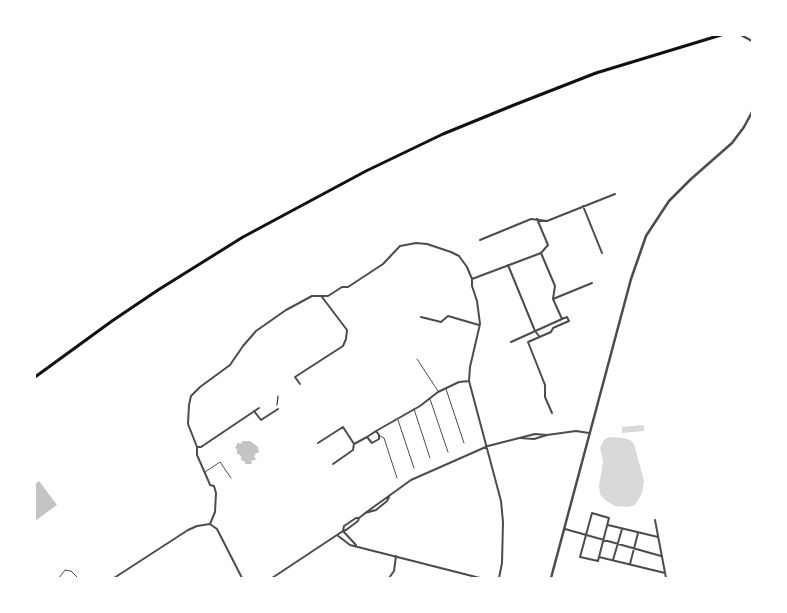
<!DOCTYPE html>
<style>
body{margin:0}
#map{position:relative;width:787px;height:613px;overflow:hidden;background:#fff;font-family:"PT Sans",sans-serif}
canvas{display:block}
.frame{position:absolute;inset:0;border:36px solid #fff;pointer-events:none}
</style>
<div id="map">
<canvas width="787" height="613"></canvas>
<div class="frame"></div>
</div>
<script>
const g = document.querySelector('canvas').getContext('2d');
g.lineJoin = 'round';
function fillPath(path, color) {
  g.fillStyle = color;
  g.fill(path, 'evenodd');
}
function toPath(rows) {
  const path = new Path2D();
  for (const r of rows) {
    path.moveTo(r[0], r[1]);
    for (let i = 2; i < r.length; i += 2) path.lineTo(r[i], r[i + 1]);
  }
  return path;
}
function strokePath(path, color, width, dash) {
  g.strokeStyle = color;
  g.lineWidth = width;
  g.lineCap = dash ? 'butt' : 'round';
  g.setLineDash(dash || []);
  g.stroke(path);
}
const water = toPath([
 [644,425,644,431,622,433,622,427],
 [609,437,624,438,630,440,634,444,644,481,642,493,635,505,628,507,615,506,605,500,600,494,599,486,603,461,600,448,604,440]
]);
const building = toPath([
 [243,441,250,441,258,447,259,453,256,453,254,457,257,459,251,461,252,464,245,464,245,462,240,459,242,458,239,454,237,454,237,449,235,448,238,442,240,444],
 [39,481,57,505,35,521,35,484]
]);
const path = toPath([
 [277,405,278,396]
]);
const service = toPath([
 [417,359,438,391],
 [446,389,464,443],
 [430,399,448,452],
 [414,409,430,458],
 [398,420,414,468],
 [380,436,384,438,397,478],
 [205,472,220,462,231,478],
 [59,578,65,570,71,571,78,578]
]);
const minor = toPath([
 [583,206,602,253],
 [480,240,531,219,547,221,615,194],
 [541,253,555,286,553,299,562,319,567,317,569,321,553,328,551,332,528,342,545,385,545,397,552,413],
 [508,265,535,331,539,336],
 [472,279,541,253,548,245,537,219],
 [553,299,592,283],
 [421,317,441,322,448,316,479,325],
 [511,342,562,319],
 [300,384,295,377,343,346,346,339,347,330,322,297],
 [254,411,261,420,278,409],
 [376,431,420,406,438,392,459,382,469,381],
 [376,431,379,435,379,439,372,443,367,437,376,431],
 [520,438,534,439,547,435,576,431,589,433],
 [318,443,343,427,354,444],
 [197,447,201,447,259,408],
 [333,464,353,450,354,444,367,437],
 [365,513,376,510,387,501,389,497],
 [655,520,666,578],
 [210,524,215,512,216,493,214,486,210,485,208,480,197,455,197,447,188,424,189,405,191,396,200,387,230,365,243,346,256,331,286,310,312,296,328,296,342,287,348,287,383,264,400,246,416,243,427,244,451,252,459,256,467,267,472,279,472,286,477,301,480,324,470,367,469,381,501,501,503,522,502,563,499,578],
 [210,524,217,529,242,578],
 [608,525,658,537],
 [565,529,661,556],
 [343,531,356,545],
 [343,531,344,526,356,518,359,518],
 [337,535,350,545,480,578],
 [599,557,598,561,580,557,592,513,609,518,599,557,665,573],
 [613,560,622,529],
 [630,564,638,533],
 [114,578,188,530,197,526,210,524],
 [272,578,343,531,346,530,358,521,359,518,368,511,411,480,488,446,535,434,547,435],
 [389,578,394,571,396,556]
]);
const tertiary = toPath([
 [741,35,752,41],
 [551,578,631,279,646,236,669,201,691,179,732,143,744,127,752,112]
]);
const primary = toPath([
 [35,377,112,321,158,290,243,237,366,171,443,134,514,105,596,73,721,35]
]);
fillPath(water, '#d9d9d9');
fillPath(building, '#c4c4c4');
strokePath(path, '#111', 1);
strokePath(service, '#4c4c4c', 1);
strokePath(minor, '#4c4c4c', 2);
strokePath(tertiary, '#4c4c4c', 2.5);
strokePath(primary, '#111', 3);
</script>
